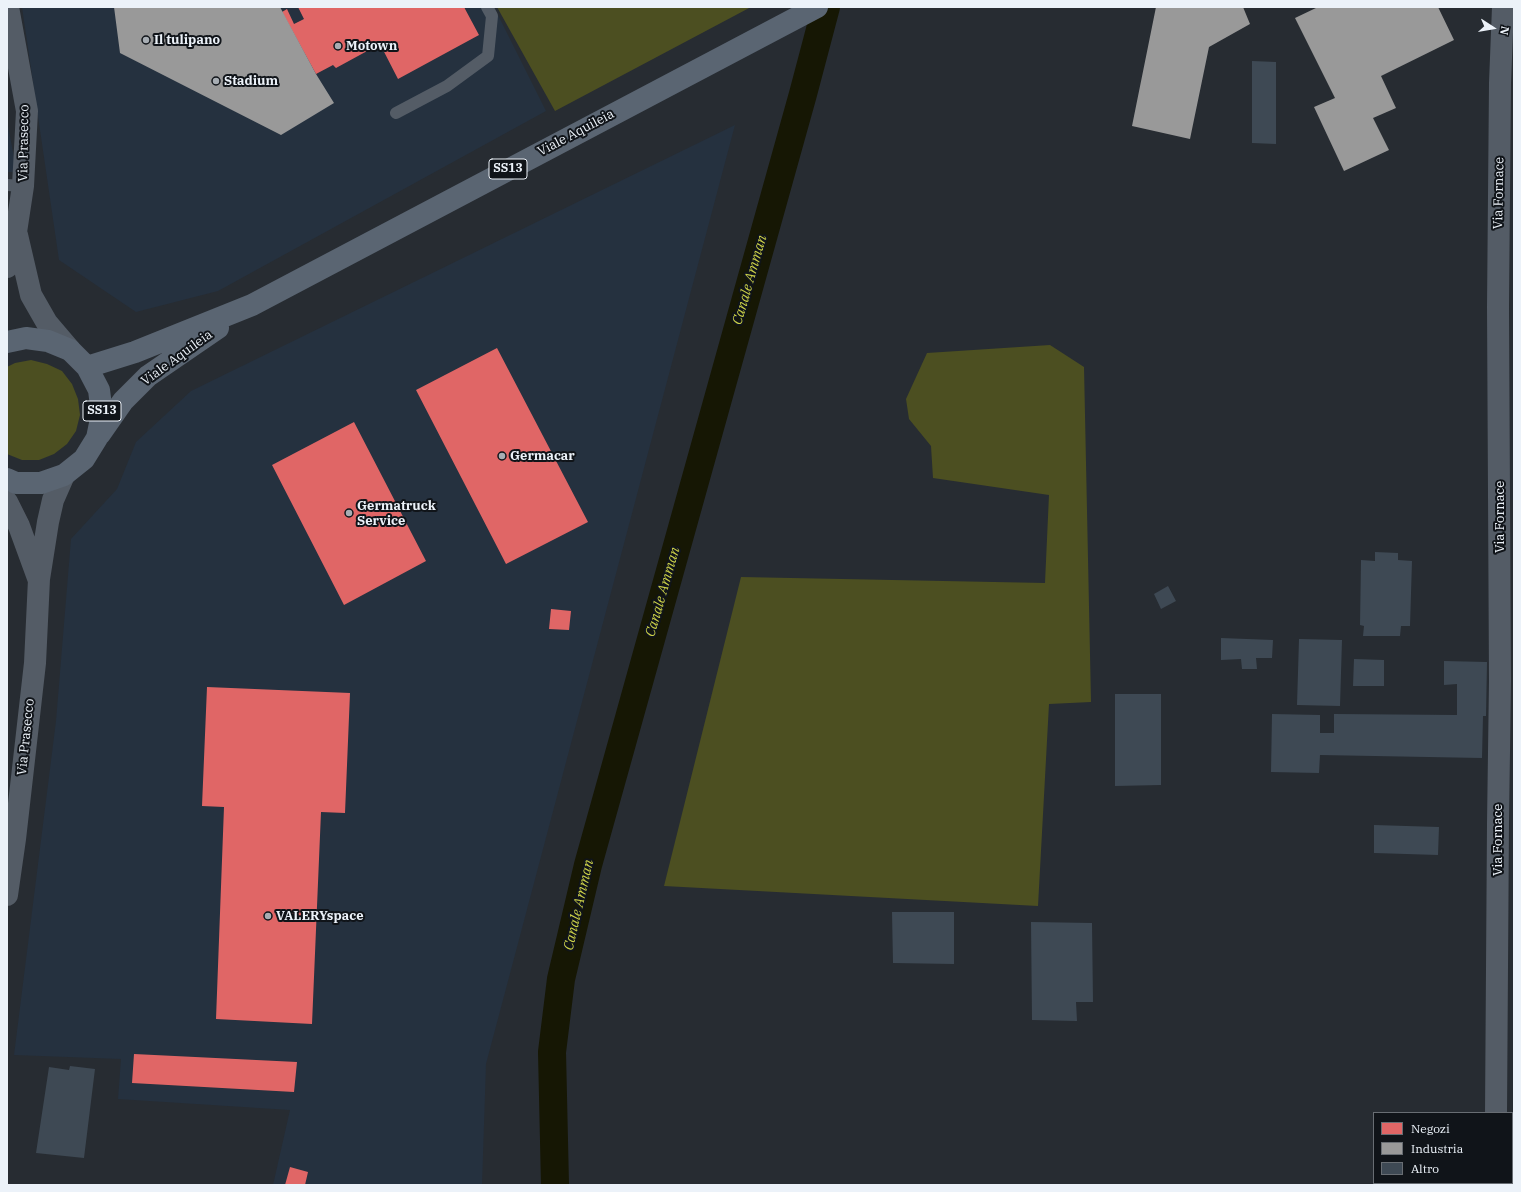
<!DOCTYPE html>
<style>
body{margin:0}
#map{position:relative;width:1521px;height:1192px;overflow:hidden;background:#272c32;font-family:"IBM Plex Serif",serif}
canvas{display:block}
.frame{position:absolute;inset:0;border:8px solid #ecf2f9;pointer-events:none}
.legend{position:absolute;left:1373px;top:1112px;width:140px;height:72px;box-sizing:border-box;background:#101419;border:1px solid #686d73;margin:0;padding:5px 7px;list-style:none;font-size:12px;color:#ecf2f9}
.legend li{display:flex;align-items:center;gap:8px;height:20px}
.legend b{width:20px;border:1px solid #686d73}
.north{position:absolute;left:1473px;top:8px;width:40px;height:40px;-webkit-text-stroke:3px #101419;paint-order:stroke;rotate:102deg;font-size:11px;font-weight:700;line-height:16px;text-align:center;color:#ecf2f9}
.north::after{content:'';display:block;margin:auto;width:14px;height:18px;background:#ecf2f9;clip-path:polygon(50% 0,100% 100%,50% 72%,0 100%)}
</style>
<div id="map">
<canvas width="1521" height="1192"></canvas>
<div class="frame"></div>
<ul class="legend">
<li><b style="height:11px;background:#e06666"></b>Negozi</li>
<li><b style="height:11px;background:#999"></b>Industria</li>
<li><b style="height:11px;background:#3e4954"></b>Altro</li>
</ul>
<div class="north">N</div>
</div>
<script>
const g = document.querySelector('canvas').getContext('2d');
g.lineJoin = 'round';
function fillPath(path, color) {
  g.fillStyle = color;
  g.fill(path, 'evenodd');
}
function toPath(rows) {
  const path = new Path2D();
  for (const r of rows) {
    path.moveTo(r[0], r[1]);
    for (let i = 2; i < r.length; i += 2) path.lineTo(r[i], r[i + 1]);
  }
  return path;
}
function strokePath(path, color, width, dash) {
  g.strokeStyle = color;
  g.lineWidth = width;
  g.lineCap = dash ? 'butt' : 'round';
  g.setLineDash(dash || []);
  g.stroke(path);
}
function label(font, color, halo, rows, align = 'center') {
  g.font = font + ' "IBM Plex Serif",serif';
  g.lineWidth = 4;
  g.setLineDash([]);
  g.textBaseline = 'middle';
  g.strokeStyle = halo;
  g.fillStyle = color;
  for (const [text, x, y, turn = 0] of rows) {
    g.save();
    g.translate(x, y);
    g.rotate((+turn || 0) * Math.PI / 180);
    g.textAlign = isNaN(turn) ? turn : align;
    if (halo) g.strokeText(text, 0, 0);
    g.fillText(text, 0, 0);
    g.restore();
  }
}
const built = toPath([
 [22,7,494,7,546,111,218,291,136,312,59,260],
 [7,121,13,152,16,172,7,172],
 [735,125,486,1064,482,1185,273,1185,290,1110,118,1099,121,1059,14,1055,56,721,71,539,117,489,136,442,191,391]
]);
const green = toPath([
 [497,7,751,7,555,111],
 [1050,345,1084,367,1091,702,1049,704,1038,906,664,886,741,577,1045,583,1049,495,933,478,931,446,909,419,906,399,927,353],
 [31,360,47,364,62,371,72,384,78,399,80,415,76,431,67,444,54,454,39,460,22,460,7,454,7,367,15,363]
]);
const shops = toPath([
 [298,7,464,7,479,35,398,79,380,44,336,68,333,65,316,74,282,12,287,9,294,24,304,19],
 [497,348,588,522,506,564,416,390],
 [354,422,426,561,344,605,272,465],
 [551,609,571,611,569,630,549,629],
 [207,687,350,693,345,813,321,812,312,1024,216,1019,224,807,202,806],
 [134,1054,297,1062,294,1092,132,1083],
 [290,1167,308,1172,305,1185,285,1185]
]);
const industry = toPath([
 [114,7,280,7,316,74,334,103,281,135,120,53],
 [1156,7,1243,7,1250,24,1209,47,1190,139,1132,126],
 [1318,7,1438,7,1454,40,1381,76,1396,108,1373,118,1389,150,1344,171,1314,107,1335,98,1295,18]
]);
const canal = toPath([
 [555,1185,552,1052,561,979,588,865,803,94,826,7]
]);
const building = toPath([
 [1252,61,1276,62,1276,144,1252,143],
 [1375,552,1398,553,1398,560,1412,561,1410,626,1401,626,1400,636,1363,636,1364,626,1360,625,1361,560,1375,561],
 [1168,586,1176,601,1161,609,1154,594],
 [1221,638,1273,640,1272,658,1256,658,1257,669,1242,669,1241,659,1221,660],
 [1299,639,1342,640,1340,706,1297,705],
 [1354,659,1384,660,1384,686,1353,686],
 [1444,661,1487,662,1486,716,1483,716,1482,758,1320,755,1319,773,1271,772,1272,714,1320,715,1320,733,1334,733,1334,714,1457,715,1457,684,1444,685],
 [1115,694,1161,694,1161,785,1115,786],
 [1374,825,1439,827,1438,855,1374,853],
 [892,912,954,912,954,964,893,963],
 [1031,922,1092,923,1093,1002,1076,1002,1077,1021,1032,1020],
 [70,1066,95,1069,84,1158,36,1153,49,1067,69,1070]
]);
const lane = toPath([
 [396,113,447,86,488,56,492,16,487,7],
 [7,185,23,186]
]);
const street = toPath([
 [17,235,31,295,47,323,70,350],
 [7,267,16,232,23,186,27,111,8,7],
 [7,502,19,526,38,578],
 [7,895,15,839,35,663,39,579,48,522,53,500,64,475],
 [1496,1113,1498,823,1500,681,1498,307,1500,83,1503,7],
 [1496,1185,1496,1183]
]);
const primary = toPath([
 [7,342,26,338,48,341,70,350,87,367,99,390,102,414,97,438,84,459,64,475,41,483,16,483,7,479],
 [87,367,135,352,252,305,817,7],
 [100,434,123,401,148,376,218,328]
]);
const markers = [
 [146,40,4,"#a7adb3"],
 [338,46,4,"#a7adb3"],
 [216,81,4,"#a7adb3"],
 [502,456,4,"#a7adb3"],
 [349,513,4,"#a7adb3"],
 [268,916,4,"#a7adb3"]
];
const shields = [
 [508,169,38],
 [102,411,38]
];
const shieldNames = [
 ["SS13",508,169],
 ["SS13",102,411]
];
const poiNames = [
 ["Il tulipano",154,40],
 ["Motown",346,46],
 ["Stadium",224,81],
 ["Germacar",510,456],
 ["Germatruck",357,506],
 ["Service",357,521],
 ["VALERYspace",276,916]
];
const streetNames = [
 ["Viale Aquileia",576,133,-28],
 ["Via Prasecco",24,143,-89],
 ["Via Fornace",1499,193,-89],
 ["Viale Aquileia",177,358,-36],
 ["Via Fornace",1500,517,-90],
 ["Via Prasecco",26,737,-84],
 ["Via Fornace",1498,840,-90]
];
const waterNames = [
 ["Canale Amman",750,280,-74],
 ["Canale Amman",663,592,-74],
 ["Canale Amman",579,905,-77]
];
fillPath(built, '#25313f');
fillPath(green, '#4c4f21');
fillPath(shops, '#e06666');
fillPath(industry, '#999');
strokePath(canal, '#161704', 28);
fillPath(building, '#3e4954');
strokePath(lane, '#545c66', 12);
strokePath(street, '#545c66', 22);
strokePath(primary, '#5a6572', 22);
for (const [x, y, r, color] of markers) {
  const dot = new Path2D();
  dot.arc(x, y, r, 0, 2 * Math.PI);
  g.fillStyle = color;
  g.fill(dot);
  strokePath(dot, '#101419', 1.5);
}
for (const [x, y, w] of shields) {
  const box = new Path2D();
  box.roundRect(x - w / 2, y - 10, w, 20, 3);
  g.fillStyle = '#101419';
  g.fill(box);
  strokePath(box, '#ecf2f9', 1);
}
label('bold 12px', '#ecf2f9', null, shieldNames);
label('bold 13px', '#ecf2f9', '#101419', poiNames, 'left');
label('13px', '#ecf2f9', '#101419', streetNames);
label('italic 14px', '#ccd148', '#101419', waterNames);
</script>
